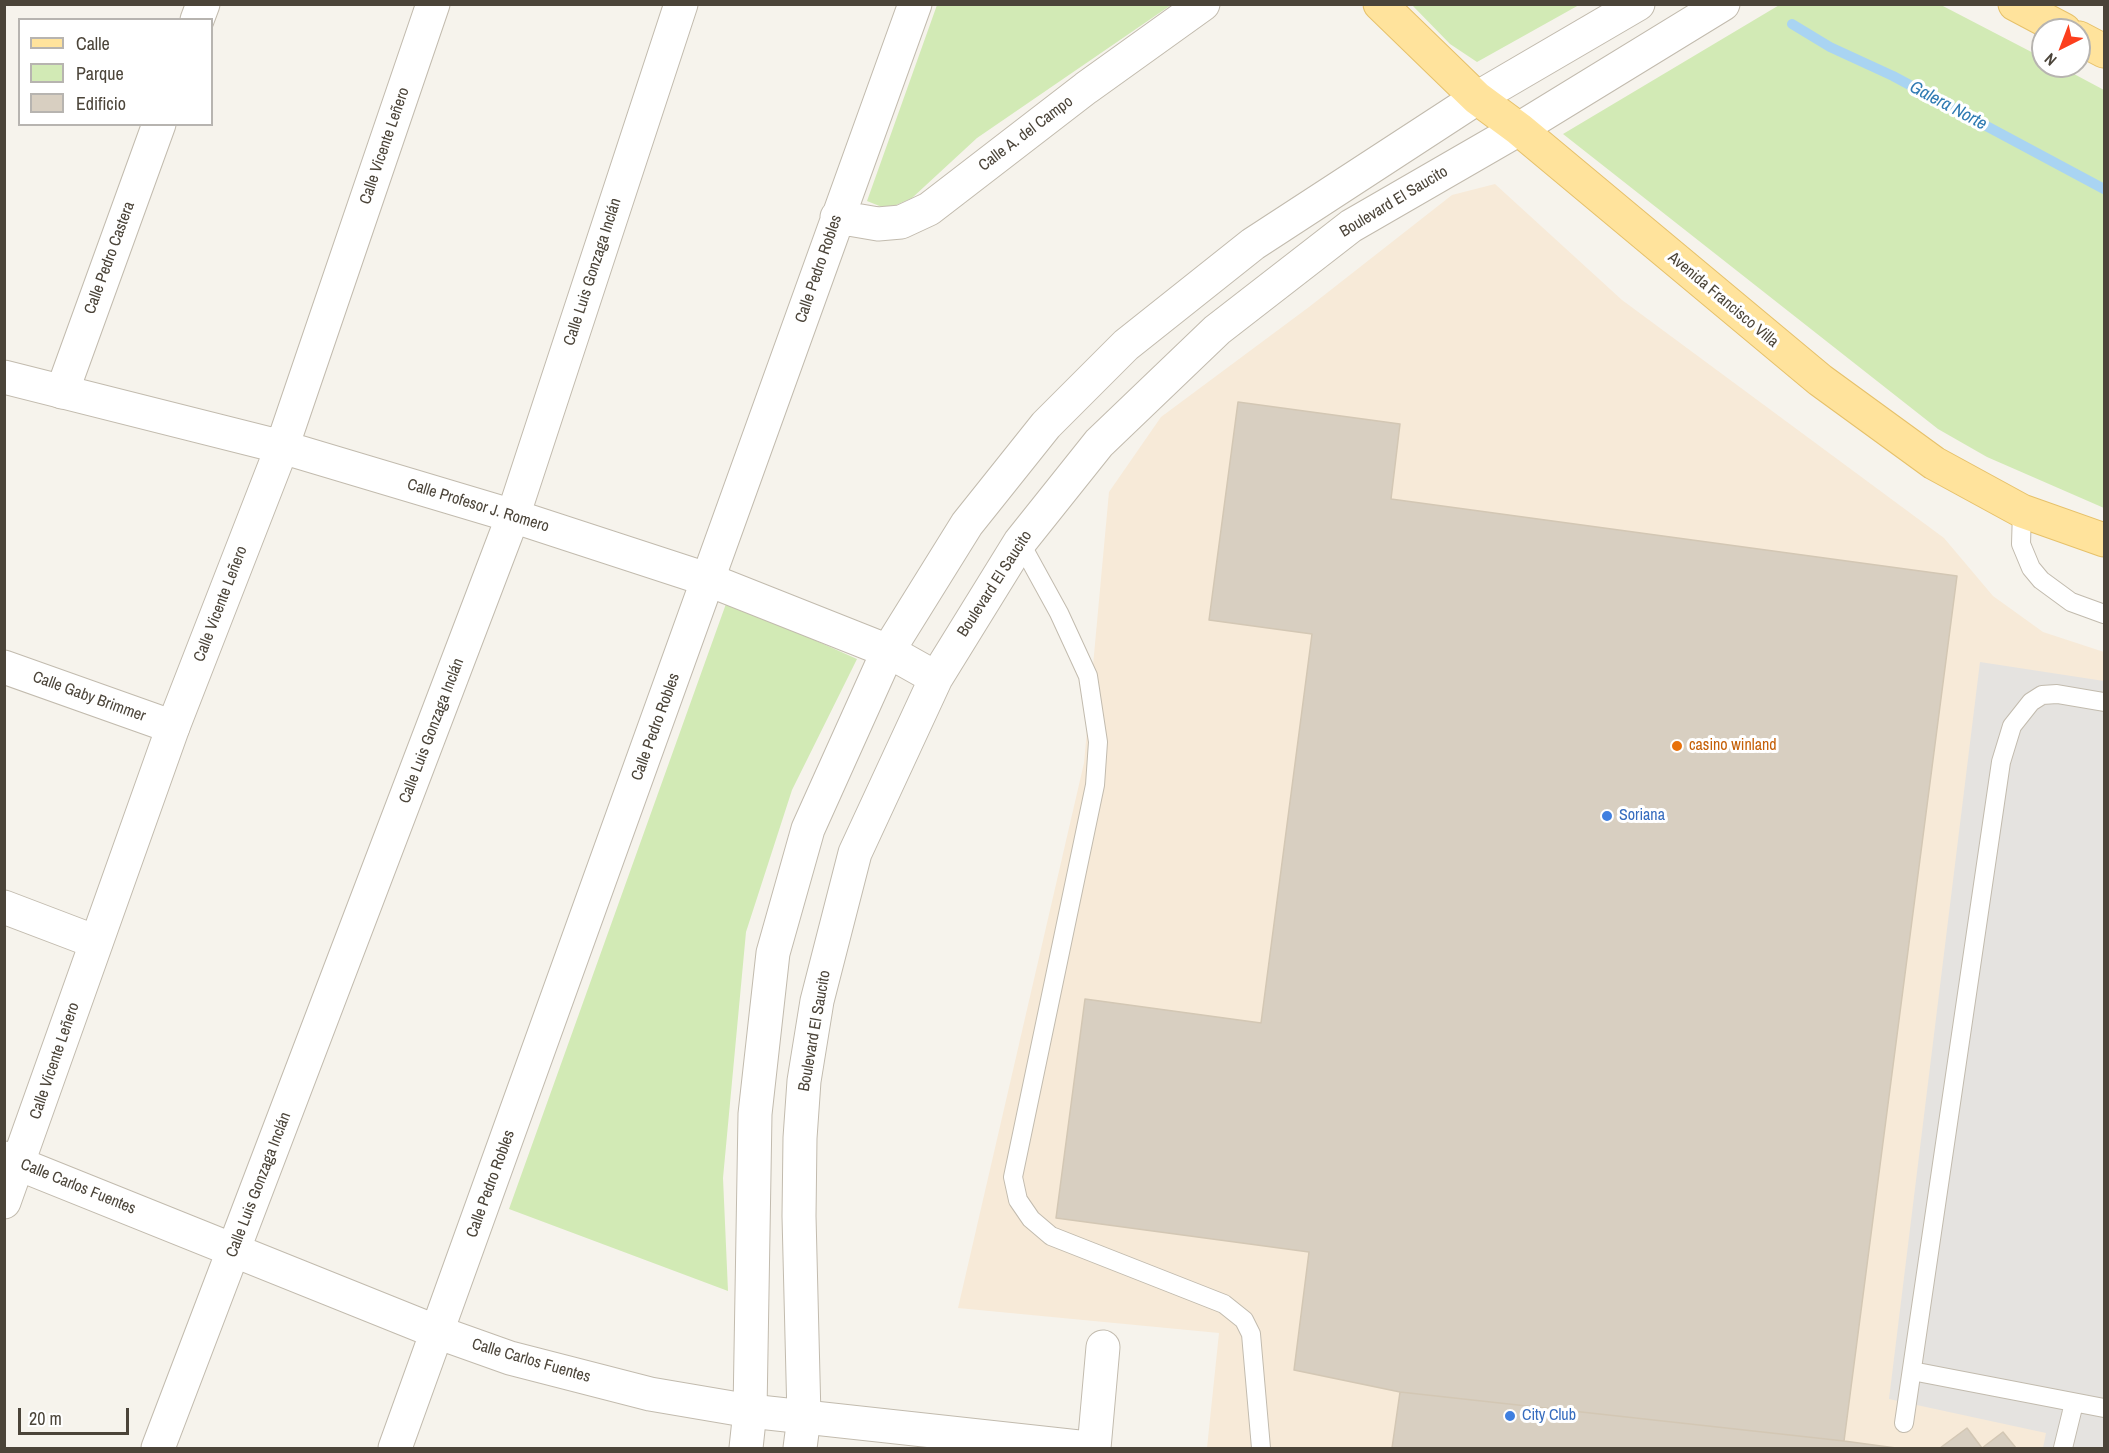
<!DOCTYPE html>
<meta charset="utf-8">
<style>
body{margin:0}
#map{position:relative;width:2109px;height:1453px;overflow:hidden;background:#f6f3ec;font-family:"Archivo Narrow",sans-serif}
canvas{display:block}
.frame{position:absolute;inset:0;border:6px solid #4b4439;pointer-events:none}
.legend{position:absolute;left:18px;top:18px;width:195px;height:108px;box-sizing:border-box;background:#fff;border:2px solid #b7b4b0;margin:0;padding:8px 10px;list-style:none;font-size:18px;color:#4b4439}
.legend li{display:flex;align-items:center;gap:12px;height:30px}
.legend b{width:30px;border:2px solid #b7b4b0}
.north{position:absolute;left:2031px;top:18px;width:60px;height:60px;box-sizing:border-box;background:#fff;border:2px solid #b7b4b0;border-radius:50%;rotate:222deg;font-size:16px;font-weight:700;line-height:24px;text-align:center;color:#4b4439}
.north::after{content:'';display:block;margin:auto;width:21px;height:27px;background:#fc3f1d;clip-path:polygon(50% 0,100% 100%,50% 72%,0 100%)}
.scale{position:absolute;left:18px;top:1408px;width:111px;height:27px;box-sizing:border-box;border:3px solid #4b4439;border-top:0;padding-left:8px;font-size:18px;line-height:21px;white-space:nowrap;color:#4b4439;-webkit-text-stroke:4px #fff;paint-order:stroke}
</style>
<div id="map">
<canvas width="2109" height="1453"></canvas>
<div class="frame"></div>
<ul class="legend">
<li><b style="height:8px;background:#ffe39c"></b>Calle</li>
<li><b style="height:16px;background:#d2eab5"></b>Parque</li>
<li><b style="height:16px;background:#d8cfc1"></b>Edificio</li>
</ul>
<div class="north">N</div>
<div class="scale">20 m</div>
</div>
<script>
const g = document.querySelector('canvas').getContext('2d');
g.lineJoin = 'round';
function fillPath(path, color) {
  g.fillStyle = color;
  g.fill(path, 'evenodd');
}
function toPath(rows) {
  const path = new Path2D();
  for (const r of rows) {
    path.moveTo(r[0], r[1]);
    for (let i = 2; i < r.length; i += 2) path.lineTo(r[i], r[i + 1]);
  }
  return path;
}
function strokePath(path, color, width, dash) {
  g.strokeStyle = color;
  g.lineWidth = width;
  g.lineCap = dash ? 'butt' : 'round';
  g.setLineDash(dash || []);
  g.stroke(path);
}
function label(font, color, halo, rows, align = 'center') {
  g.font = font + ' "Archivo Narrow",sans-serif';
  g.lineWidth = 6;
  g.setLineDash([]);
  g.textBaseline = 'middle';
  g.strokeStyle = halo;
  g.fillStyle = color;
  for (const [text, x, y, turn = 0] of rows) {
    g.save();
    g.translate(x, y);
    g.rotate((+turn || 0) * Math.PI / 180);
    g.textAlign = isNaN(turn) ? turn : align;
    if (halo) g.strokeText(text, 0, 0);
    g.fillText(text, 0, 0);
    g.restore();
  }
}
const commercial = toPath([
 [1495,184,1622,300,1944,538,1993,596,2043,632,2104,652,2104,1448,1207,1448,1219,1333,958,1308,1084,763,1109,492,1161,417,1309,307,1452,195]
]);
const green = toPath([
 [1781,4,1941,5,2043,58,2043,66,2059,66,2104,90,2104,508,1987,457,1938,429,1563,134],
 [937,5,1171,5,977,138,912,198,887,209,867,201],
 [1412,5,1579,5,1477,62,1450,44],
 [727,601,857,659,792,790,746,932,723,1178,728,1291,509,1209]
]);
const parking = toPath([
 [1980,662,2104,681,2104,1448,2043,1448,2046,1433,1889,1399]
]);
const stream = toPath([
 [1792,24,1830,47,1893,76,2104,189]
]);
const building = toPath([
 [1238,402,1400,424,1391,499,1957,576,1844,1441,1400,1392,1294,1370,1309,1252,1056,1218,1085,999,1261,1023,1312,634,1209,620,1238,402],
 [1400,1392,1844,1441,1896,1448,1392,1448,1400,1392],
 [1967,1428,1982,1448,2003,1432,2016,1448,1940,1448,1967,1428]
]);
const service = toPath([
 [2022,511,2021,544,2031,568,2041,580,2071,602,2104,614],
 [1020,542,1059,613,1088,676,1098,742,1095,785,1013,1177,1018,1200,1031,1219,1051,1236,1224,1304,1244,1320,1251,1334,1261,1448],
 [1912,1371,2104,1408],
 [1904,1423,2001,762,2012,726,2031,702,2042,695,2057,694,2104,702],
 [2063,1448,2074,1403]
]);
const minor = toPath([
 [197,20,203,4],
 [837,217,878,224,901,222,929,209,1086,88,1203,4],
 [62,392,159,124],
 [4,667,173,727],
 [4,907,96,942],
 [4,1158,437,1332,510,1358,650,1394,750,1411,1088,1448],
 [158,1448,513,516,681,4],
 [395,1448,915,4],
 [1094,1448,1103,1347]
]);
const tertiary = toPath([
 [4,377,282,447,513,516,709,580,888,651,936,678],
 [4,1202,173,727,282,447,433,4],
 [746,1448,750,1411,755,1114,773,953,808,829,888,651,967,524,1046,425,1126,345,1253,244,1477,98,1638,4],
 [800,1448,804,1417,799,1216,800,1138,804,1081,817,1001,855,853,936,678,1020,542,1099,443,1217,330,1351,226,1519,129,1723,4]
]);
const primary = toPath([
 [1380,4,1477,98,1519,129,1820,380,1934,463,2022,511,2104,540],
 [2015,4,2064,30],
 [2079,38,2104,51]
]);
const markers = [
 [1677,746,6,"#e8710a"],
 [1607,816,6,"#3f7fe0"],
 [1510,1416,6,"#3f7fe0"]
];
const streetNames = [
 ["Calle A. del Campo",1026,134,-37],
 ["Calle Vicente Leñero",385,146,-71],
 ["Boulevard El Saucito",1394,202,-31],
 ["Calle Pedro Castera",110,258,-70],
 ["Calle Pedro Robles",819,269,-71],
 ["Calle Luis Gonzaga Inclán",593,272,-72],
 ["Avenida Francisco Villa",1723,300,40],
 ["Calle Profesor J. Romero",478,506,17],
 ["Boulevard El Saucito",995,584,-57],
 ["Calle Vicente Leñero",221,604,-69],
 ["Calle Gaby Brimmer",89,697,20],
 ["Calle Pedro Robles",656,727,-70],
 ["Calle Luis Gonzaga Inclán",432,731,-69],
 ["Boulevard El Saucito",815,1031,-80],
 ["Calle Vicente Leñero",55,1061,-71],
 ["Calle Pedro Robles",491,1184,-70],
 ["Calle Luis Gonzaga Inclán",259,1185,-69],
 ["Calle Carlos Fuentes",78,1187,22],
 ["Calle Carlos Fuentes",531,1361,16]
];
const foodNames = [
 ["casino winland",1689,746]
];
const shopNames = [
 ["Soriana",1619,816],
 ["City Club",1522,1416]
];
const waterNames = [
 ["Galera Norte",1948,106,28]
];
fillPath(commercial, '#f7ead8');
fillPath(green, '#d2eab5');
fillPath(parking, '#e5e3e0');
strokePath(stream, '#a9d4f2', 10);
fillPath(building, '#d8cfc1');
strokePath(building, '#d3c7b4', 1.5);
strokePath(service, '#c2bbae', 20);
strokePath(minor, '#c2bbae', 35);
strokePath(tertiary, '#c2bbae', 35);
strokePath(primary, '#e6c16a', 35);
strokePath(service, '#fff', 18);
strokePath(minor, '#fff', 33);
strokePath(tertiary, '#fff', 33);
strokePath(primary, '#ffe39c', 33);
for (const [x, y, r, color] of markers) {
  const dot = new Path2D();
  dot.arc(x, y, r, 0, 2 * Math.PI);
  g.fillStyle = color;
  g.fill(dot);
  strokePath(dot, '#fff', 2);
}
label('16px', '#4b4439', '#fff', streetNames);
label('16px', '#c56008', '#fff', foodNames, 'left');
label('16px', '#366cbe', '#fff', shopNames, 'left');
label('italic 18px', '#2e7ab2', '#fff', waterNames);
</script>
